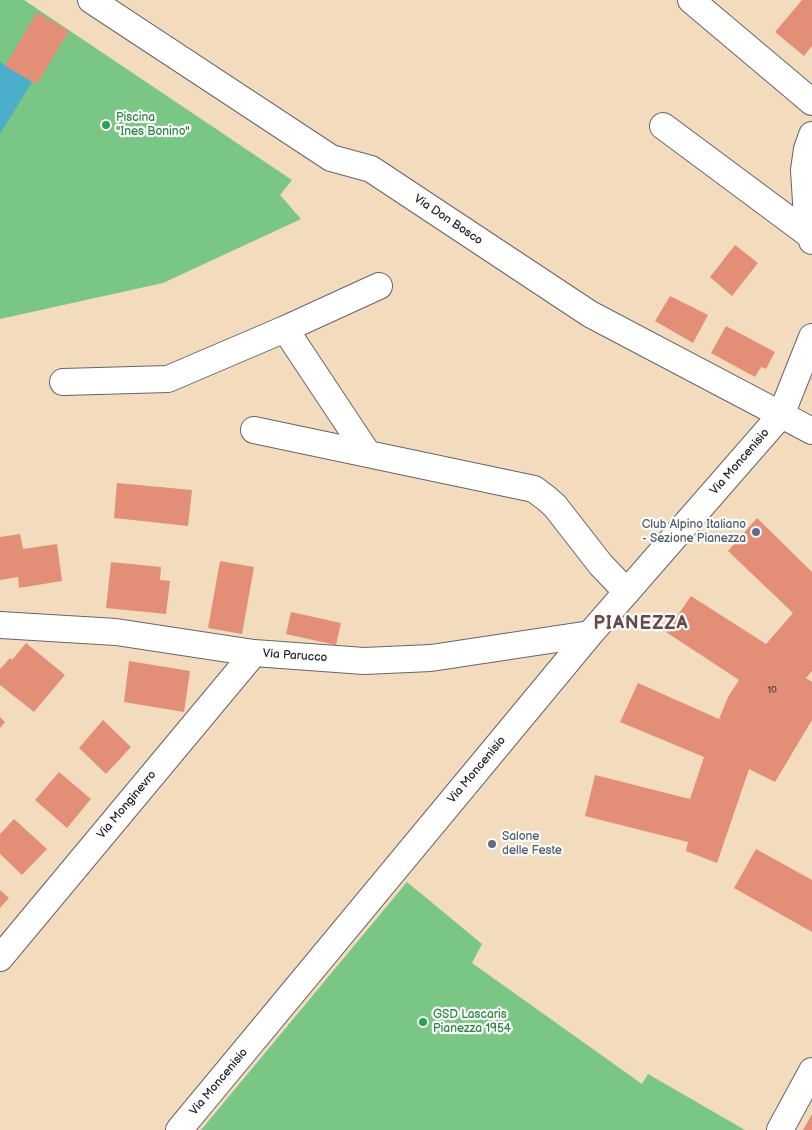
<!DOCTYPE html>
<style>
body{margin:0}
canvas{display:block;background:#f3dcbe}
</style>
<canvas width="812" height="1130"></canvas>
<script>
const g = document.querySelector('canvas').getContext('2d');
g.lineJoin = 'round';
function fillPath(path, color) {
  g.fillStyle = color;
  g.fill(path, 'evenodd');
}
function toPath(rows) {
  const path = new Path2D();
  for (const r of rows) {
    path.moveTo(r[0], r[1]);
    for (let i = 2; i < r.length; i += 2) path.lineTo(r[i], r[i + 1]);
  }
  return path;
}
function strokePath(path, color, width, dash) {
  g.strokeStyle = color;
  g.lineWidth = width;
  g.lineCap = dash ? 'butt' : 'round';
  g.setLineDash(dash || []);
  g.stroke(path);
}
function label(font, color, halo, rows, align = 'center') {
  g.font = font + ' "Balsamiq Sans",sans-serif';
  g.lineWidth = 4.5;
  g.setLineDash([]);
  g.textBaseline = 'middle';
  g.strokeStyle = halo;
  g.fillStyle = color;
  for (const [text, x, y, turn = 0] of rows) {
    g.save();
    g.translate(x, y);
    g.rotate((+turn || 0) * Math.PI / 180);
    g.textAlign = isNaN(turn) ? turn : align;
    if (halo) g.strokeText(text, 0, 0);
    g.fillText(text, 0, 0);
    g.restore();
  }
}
const green = toPath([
 [0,0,24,0,292,180,280,195,301,219,163,283,0,319],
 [407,882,482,944,472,963,642,1084,648,1074,745,1130,201,1130]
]);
const water = toPath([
 [0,62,32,82,0,134]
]);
const building = toPath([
 [802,0,812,0,812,46,804,56,775,32],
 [37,12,69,31,37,84,5,66],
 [735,245,758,263,732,296,710,277],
 [670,296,708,315,693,343,655,321],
 [726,326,775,352,766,369,761,367,755,377,711,353],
 [117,483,192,490,188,526,114,518],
 [757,518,812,572,812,671,806,678,812,682,812,720,775,782,749,769,717,863,686,851,688,842,585,816,595,775,690,799,704,757,620,722,638,683,719,719,728,697,739,680,666,632,691,596,766,644,793,613,728,551],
 [20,534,23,549,57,544,62,581,19,588,18,577,0,580,0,537],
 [220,561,254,567,242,634,208,628],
 [111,562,161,567,160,580,170,581,166,614,106,608],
 [291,612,341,623,336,645,286,634],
 [26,643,65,675,34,712,0,685,0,669,10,658,12,660],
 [129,661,190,671,184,712,124,702],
 [0,717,5,722,0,728],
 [103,720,131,747,106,774,79,748],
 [59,772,91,799,67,828,35,800],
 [14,819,47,849,22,875,0,854,0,834],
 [756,849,812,880,812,932,734,888],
 [0,890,9,898,0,908],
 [812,1114,812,1130,803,1130]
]);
const minor = toPath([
 [91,0,331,158,371,169,590,314,812,431],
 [691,0,812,102],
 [663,126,811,236],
 [812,135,807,149,804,170,807,218,812,241],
 [63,382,168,379,285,329],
 [254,430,534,489,546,498,555,506,601,565,627,592],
 [368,454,285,329,379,286],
 [0,625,116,632,254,653,364,661,431,658,590,634],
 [0,958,254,653],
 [179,1130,590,634,781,415,812,337],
 [780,1130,812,1071]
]);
const markers = [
 [106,125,5,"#2e9e5b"],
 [756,532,5,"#5c6f8a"],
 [492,844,5,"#5c6f8a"],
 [423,1022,5,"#2e9e5b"]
];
const numberNames = [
 ["10",772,690]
];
const leisureNames = [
 ["Piscina",116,118],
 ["\"Ines Bonino\"",116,132],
 ["GSD Lascaris",433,1015],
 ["Pianezza 1954",433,1029]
];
const streetNames = [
 ["Via Don Bosco",448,220,34],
 ["Via Moncenisio",740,462,-49],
 ["Via Parucco",295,656,4],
 ["Via Moncenisio",477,770,-50],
 ["Via Monginevro",127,805,-50],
 ["Via Moncenisio",219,1082,-50]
];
const serviceNames = [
 ["Club Alpino Italiano",746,525],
 ["- Sezione Pianezza",746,539],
 ["Salone",502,837,"left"],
 ["delle Feste",502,851,"left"]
];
const districtNames = [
 ["PIANEZZA",641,624]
];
fillPath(green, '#7ac685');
fillPath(water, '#4baeca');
fillPath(building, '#e38f77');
strokePath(minor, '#6b6369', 28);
strokePath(minor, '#fff', 26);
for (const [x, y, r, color] of markers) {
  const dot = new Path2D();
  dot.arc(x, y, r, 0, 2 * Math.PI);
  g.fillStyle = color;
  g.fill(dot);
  strokePath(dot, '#fdfcf7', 2);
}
label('10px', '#523d4a', null, numberNames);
label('12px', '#27864d', '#fdfcf7', leisureNames, 'left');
label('12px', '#22223b', '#fdfcf7', streetNames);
label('12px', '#4e5e75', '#fdfcf7', serviceNames, 'right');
g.letterSpacing = '1px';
label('bold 18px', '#664850', '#fdfcf7', districtNames);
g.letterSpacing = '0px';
</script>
